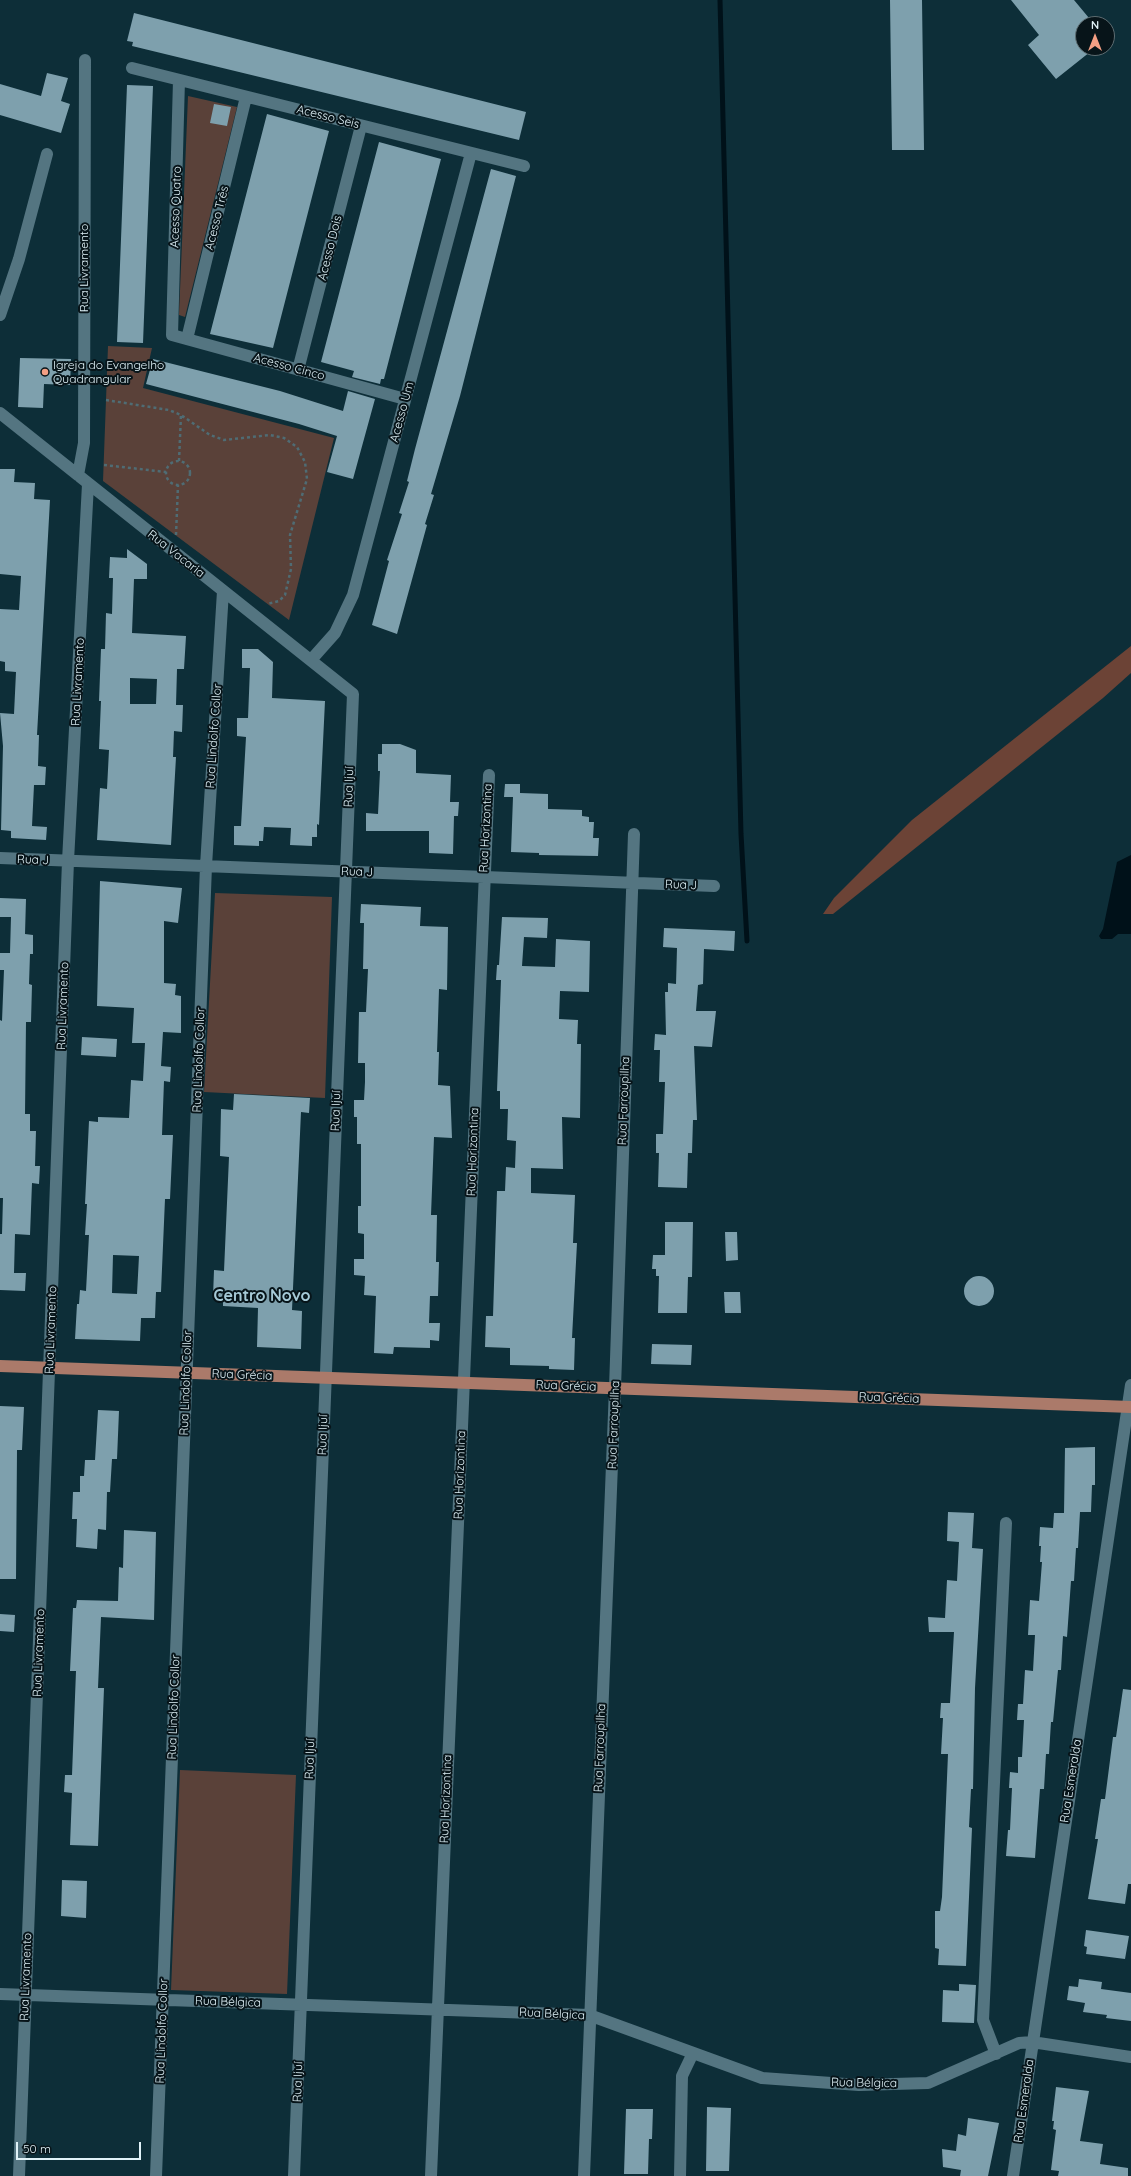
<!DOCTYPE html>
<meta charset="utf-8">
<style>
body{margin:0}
#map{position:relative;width:1131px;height:2176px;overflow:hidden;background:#0d2e38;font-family:Quicksand,sans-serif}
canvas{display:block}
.north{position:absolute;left:1075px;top:16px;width:40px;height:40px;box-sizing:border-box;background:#071419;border:1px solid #5e6d72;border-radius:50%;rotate:0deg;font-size:11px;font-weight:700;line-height:16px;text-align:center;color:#e0f2f8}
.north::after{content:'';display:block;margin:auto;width:14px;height:18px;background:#f39f84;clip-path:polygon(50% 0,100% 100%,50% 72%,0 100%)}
.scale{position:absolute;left:16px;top:2142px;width:125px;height:18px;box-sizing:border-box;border:2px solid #e0f2f8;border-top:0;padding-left:5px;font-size:12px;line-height:14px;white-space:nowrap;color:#e0f2f8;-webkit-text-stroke:3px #071419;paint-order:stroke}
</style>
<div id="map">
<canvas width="1131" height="2176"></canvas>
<div class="north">N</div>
<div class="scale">50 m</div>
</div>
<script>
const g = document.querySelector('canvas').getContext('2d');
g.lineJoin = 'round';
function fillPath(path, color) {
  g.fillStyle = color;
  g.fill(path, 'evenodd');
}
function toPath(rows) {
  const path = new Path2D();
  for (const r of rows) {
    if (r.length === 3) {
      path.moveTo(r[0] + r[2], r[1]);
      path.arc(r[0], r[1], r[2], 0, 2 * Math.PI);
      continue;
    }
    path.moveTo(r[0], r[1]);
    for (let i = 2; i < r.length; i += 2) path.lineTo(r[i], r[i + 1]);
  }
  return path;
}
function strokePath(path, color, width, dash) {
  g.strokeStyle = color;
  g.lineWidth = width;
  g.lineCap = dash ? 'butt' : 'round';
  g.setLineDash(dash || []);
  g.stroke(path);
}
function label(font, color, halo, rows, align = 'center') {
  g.font = font + ' Quicksand,sans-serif';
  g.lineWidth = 4;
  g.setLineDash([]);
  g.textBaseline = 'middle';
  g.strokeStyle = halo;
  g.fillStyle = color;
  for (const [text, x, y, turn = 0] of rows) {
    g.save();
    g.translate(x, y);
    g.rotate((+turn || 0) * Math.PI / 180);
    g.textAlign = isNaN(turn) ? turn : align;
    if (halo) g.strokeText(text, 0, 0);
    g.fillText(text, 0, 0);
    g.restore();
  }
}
const green = toPath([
 [188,96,237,107,185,317,179,315],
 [108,346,152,348,143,388,334,438,289,620,103,481],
 [215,893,332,897,325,1098,204,1092],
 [180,1770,296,1775,287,1994,171,1990]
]);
const forest = toPath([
 [1131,646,1131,673,1103,698,833,914,823,914,834,898,912,820]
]);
const water = toPath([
 [1131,855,1131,934,1118,934,1112,939,1101,939,1099,936,1103,929,1117,862]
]);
const stream = toPath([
 [720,0,741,834,747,941]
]);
const building = toPath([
 [890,0,922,0,924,150,892,150],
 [1011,0,1074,0,1094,24,1083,24,1083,48,1095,48,1056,79,1028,45,1039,35],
 [134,13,526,112,519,140,132,46,133,42,127,41],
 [47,73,68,78,61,101,70,104,61,133,0,115,0,84,41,96],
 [127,85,153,86,143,343,117,342],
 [214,104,231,107,227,126,210,123],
 [267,114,329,131,273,348,210,334],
 [379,142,441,159,384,379,381,379,380,384,352,377,354,371,321,362],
 [491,169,516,176,460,396,431,494,434,495,425,524,427,525,397,634,372,625,389,561,387,560,402,514,399,513,409,482,407,481,415,449],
 [20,358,71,359,70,385,44,384,43,408,18,407],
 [153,359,280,391,343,411,348,391,375,399,353,479,327,472,337,436,299,424,146,384],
 [0,469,15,469,14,482,35,483,34,499,50,500,37,735,39,735,38,766,46,767,45,785,34,785,32,826,47,827,46,840,11,838,11,831,1,830,3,746,0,713,14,714,16,672,5,671,5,662,0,661,0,609,19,610,21,576,0,574],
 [127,549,147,564,147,579,134,579,132,633,186,636,184,669,177,669,176,705,183,705,182,732,174,731,173,757,176,757,171,845,97,840,100,788,107,789,109,750,99,749,101,701,99,701,101,649,105,649,106,613,112,614,113,578,109,578,110,557,127,558],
 [130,678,157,679,156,704,130,704],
 [242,649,258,649,273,662,272,698,325,701,319,825,317,824,317,837,312,837,312,846,290,845,291,828,264,827,263,841,259,841,259,846,234,845,234,826,241,826,246,737,237,736,237,718,248,718,250,668,242,668],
 [382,744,400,744,416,750,416,773,451,775,450,802,459,802,458,816,454,816,453,854,429,853,429,831,366,831,366,813,378,814,380,771,378,771,378,754,382,754],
 [505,784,520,784,520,793,548,794,548,809,582,810,582,816,589,817,589,822,594,822,593,838,599,838,598,856,539,855,539,853,511,852,513,797,504,797],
 [100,881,182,888,178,923,164,921,164,983,176,984,175,995,181,996,181,1033,163,1032,161,1066,171,1067,170,1082,164,1081,162,1135,173,1135,170,1199,165,1199,161,1292,156,1292,155,1318,141,1318,140,1341,75,1339,77,1304,79,1304,80,1290,86,1291,89,1235,85,1235,87,1204,85,1204,89,1121,98,1122,98,1117,129,1118,131,1080,143,1081,145,1043,132,1043,134,1008,97,1006],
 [113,1255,139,1256,137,1294,112,1293],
 [0,898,26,899,25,934,33,935,33,954,30,954,29,984,32,985,31,1022,26,1022,25,1114,30,1114,30,1131,36,1131,35,1166,40,1166,39,1184,32,1183,30,1235,15,1234,14,1273,26,1273,25,1291,0,1290,0,1234,2,1234,3,1198,0,1198,0,1020,2,1021,4,970,0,970,0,953,10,953,11,917,0,917],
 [361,904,421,907,420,926,448,927,447,990,439,989,437,1052,439,1052,438,1085,450,1086,452,1138,434,1137,431,1215,437,1215,436,1262,439,1262,438,1296,430,1296,429,1323,440,1323,439,1341,430,1340,430,1348,394,1347,393,1354,374,1353,376,1296,364,1295,365,1276,354,1275,354,1259,364,1259,364,1234,358,1233,358,1206,361,1206,361,1144,357,1144,357,1117,354,1117,354,1100,364,1100,365,1082,365,1063,358,1063,359,1012,366,1012,368,969,363,969,364,923,360,923],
 [502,917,548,918,547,938,524,937,522,966,555,967,556,939,590,941,589,992,560,991,559,1019,578,1020,577,1044,581,1044,580,1118,562,1117,563,1169,531,1168,531,1193,575,1195,573,1243,577,1243,572,1338,575,1338,574,1370,549,1369,549,1366,510,1365,510,1348,485,1347,486,1316,493,1316,497,1191,505,1191,506,1167,515,1168,516,1141,507,1140,508,1109,500,1109,500,1091,497,1091,501,980,496,980,497,965,499,965],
 [664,928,735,931,734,951,704,949,703,984,698,985,696,1011,716,1011,712,1047,694,1046,697,1120,693,1120,692,1153,688,1153,687,1188,658,1187,659,1153,656,1153,656,1134,663,1134,665,1082,659,1082,660,1050,654,1050,655,1034,666,1035,665,992,668,992,668,983,676,984,677,948,663,947],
 [82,1037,117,1039,116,1057,81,1055],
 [234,1094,310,1098,309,1113,301,1112,292,1310,302,1311,301,1349,257,1347,258,1308,223,1306,223,1298,213,1297,214,1270,224,1271,229,1157,220,1156,221,1109,233,1110],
 [665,1222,693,1222,692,1277,688,1277,687,1313,658,1313,659,1276,656,1276,656,1269,652,1269,653,1255,665,1255],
 [725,1232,737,1232,738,1260,726,1261],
 [979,1291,15],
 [724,1292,740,1292,741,1313,725,1313],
 [652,1344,692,1345,691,1365,651,1364],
 [0,1406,24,1407,22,1450,17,1450,16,1579,0,1579],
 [98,1410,119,1411,117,1459,112,1459,110,1492,107,1492,106,1530,98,1529,97,1549,76,1547,77,1519,72,1519,73,1492,80,1492,80,1476,84,1476,85,1460,95,1460],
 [1095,1447,1095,1485,1092,1485,1091,1512,1080,1512,1078,1548,1076,1548,1074,1581,1071,1581,1067,1637,1063,1636,1061,1670,1058,1670,1053,1722,1051,1722,1049,1754,1046,1754,1044,1789,1040,1789,1035,1858,1006,1856,1008,1830,1010,1830,1012,1788,1009,1788,1010,1772,1018,1773,1018,1757,1022,1757,1024,1720,1017,1720,1018,1704,1023,1704,1025,1670,1033,1671,1035,1635,1028,1635,1030,1600,1039,1601,1042,1562,1040,1562,1041,1546,1039,1546,1040,1527,1053,1528,1054,1513,1064,1513,1065,1448],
 [948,1512,974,1513,972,1548,983,1549,975,1688,973,1789,971,1789,969,1827,972,1828,966,1966,938,1965,939,1949,935,1948,935,1911,940,1911,942,1897,948,1754,941,1754,943,1718,940,1718,941,1703,950,1703,954,1632,929,1632,928,1617,945,1618,947,1580,957,1581,959,1542,947,1541],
 [124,1530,156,1532,154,1620,101,1617,98,1688,104,1688,98,1846,70,1845,72,1793,64,1792,65,1775,72,1775,76,1671,70,1671,73,1608,76,1608,77,1600,118,1601,119,1567,123,1568],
 [0,1614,15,1615,14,1632,0,1631],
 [1123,1689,1131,1690,1131,1884,1128,1884,1125,1904,1088,1899,1098,1839,1095,1839,1101,1799,1105,1799,1113,1737,1116,1737],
 [62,1880,87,1881,86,1918,61,1916],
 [1086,1930,1129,1936,1125,1959,1086,1954,1087,1947,1084,1946],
 [1079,1979,1102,1982,1101,1989,1131,1993,1131,2021,1106,2018,1107,2015,1083,2012,1085,2003,1067,2000,1069,1986,1078,1987],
 [959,1984,976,1985,974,2023,942,2022,943,1990,959,1991],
 [1056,2087,1089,2091,1080,2141,1103,2144,1100,2164,1128,2168,1128,2176,1058,2176,1059,2171,1051,2170,1056,2130,1053,2129,1054,2121,1052,2121],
 [707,2107,731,2108,729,2171,706,2171],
 [626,2109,653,2109,652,2139,649,2139,648,2174,624,2174],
 [968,2118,999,2123,988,2176,960,2176,961,2170,943,2167,942,2149,956,2151,958,2134,966,2136]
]);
const path = toPath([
 [106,400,169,410,181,415,210,435,224,440,270,435,284,438,297,447,305,462,307,479,290,535,291,569,285,595,279,601,267,604],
 [178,473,12],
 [179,461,181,415],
 [104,465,166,472],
 [176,535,178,485]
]);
const minor = toPath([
 [132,68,524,166],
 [179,80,172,335,405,399],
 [0,315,19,259,47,154],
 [187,339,246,97],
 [298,370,361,126],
 [0,413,353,694,294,2176],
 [78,475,84,443,85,60],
 [311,660,335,633,353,595,471,153],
 [0,858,714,886],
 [0,1994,589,2015,762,2078,859,2085,928,2083,1019,2043,1032,2042,1131,2057],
 [996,2054,983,2020,1006,1523],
 [19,2176,68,861,88,484],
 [156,2176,206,866,223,591],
 [431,2176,489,775],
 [584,2176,615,1388,634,834],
 [680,2176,682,2076,693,2053],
 [1013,2176,1131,1385]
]);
const major = toPath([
 [0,1366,1131,1407]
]);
const markers = [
 [45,372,4,"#f39f84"]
];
const streetNames = [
 ["Acesso Seis",328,117,14],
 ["Acesso Quatro",176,207,-88],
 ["Acesso Três",217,218,-76],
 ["Acesso Dois",330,248,-76],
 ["Rua Livramento",84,268,-90],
 ["Acesso Cinco",289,367,15],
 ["Acesso Um",402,412,-75],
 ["Rua Vacaria",176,554,38],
 ["Rua Livramento",78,682,-87],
 ["Rua Lindolfo Collor",214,736,-86],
 ["Rua Ijuí",349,787,-88],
 ["Rua Horizontina",486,828,-87],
 ["Rua J",33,860,2],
 ["Rua J",357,872,2],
 ["Rua J",681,885,2],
 ["Rua Livramento",63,1006,-88],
 ["Rua Lindolfo Collor",199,1060,-88],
 ["Rua Farroupilha",624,1101,-88],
 ["Rua Ijuí",336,1111,-88],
 ["Rua Horizontina",473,1152,-88],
 ["Rua Livramento",51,1330,-88],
 ["Rua Grécia",242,1375,2],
 ["Rua Lindolfo Collor",186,1383,-88],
 ["Rua Grécia",566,1386,2],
 ["Rua Grécia",889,1398,2],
 ["Rua Farroupilha",614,1425,-88],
 ["Rua Ijuí",323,1435,-88],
 ["Rua Horizontina",460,1475,-88],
 ["Rua Livramento",39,1653,-88],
 ["Rua Lindolfo Collor",174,1707,-88],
 ["Rua Farroupilha",600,1748,-88],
 ["Rua Ijuí",310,1759,-88],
 ["Rua Esmeralda",1071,1781,-81],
 ["Rua Horizontina",446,1799,-88],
 ["Rua Livramento",26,1977,-88],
 ["Rua Bélgica",228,2002,2],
 ["Rua Bélgica",552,2014,3],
 ["Rua Lindolfo Collor",162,2031,-88],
 ["Rua Ijuí",298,2082,-88],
 ["Rua Bélgica",864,2083,1],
 ["Rua Esmeralda",1024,2101,-82]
];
const poiNames = [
 ["Igreja do Evangelho",53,365],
 ["Quadrangular",53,379]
];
const districtNames = [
 ["Centro Novo",262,1296]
];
fillPath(green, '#5a4139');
fillPath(forest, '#6c4336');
fillPath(water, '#001119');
strokePath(stream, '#001119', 5);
fillPath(building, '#7ea0ad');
strokePath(path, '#4f6c74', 2.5, [3, 3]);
strokePath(minor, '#547581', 12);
strokePath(major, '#ab7a6a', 12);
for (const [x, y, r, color] of markers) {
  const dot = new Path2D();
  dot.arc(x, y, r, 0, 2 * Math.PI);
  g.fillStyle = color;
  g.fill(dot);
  strokePath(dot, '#071419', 1.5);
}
label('12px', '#e0f2f8', '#071419', streetNames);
label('12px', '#e0f2f8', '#071419', poiNames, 'left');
label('bold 16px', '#a6cad7', '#071419', districtNames);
</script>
